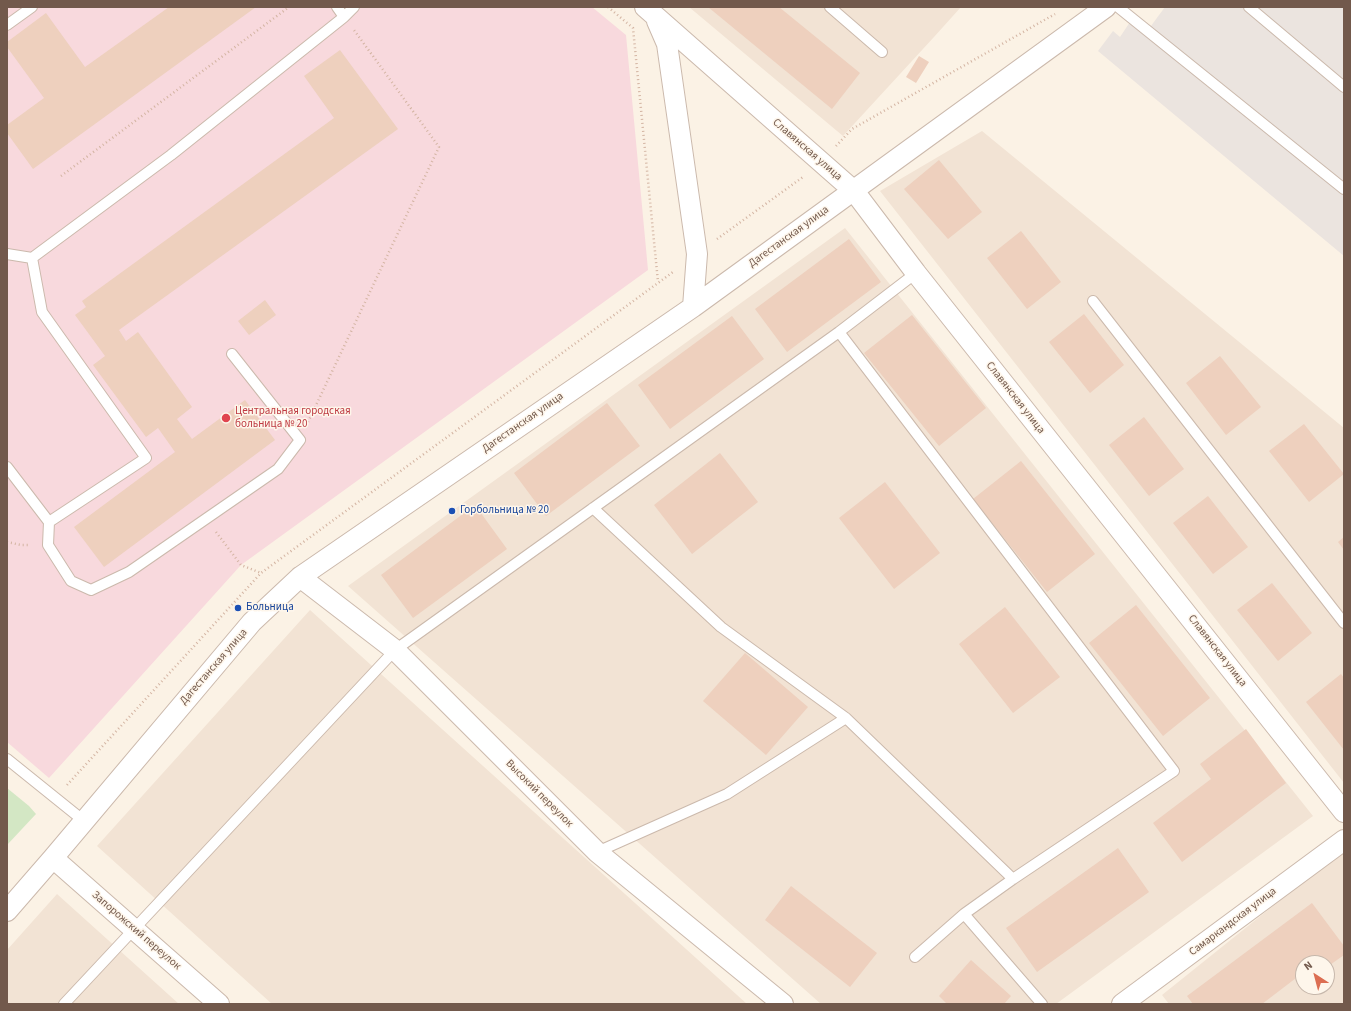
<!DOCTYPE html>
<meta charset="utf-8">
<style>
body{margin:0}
#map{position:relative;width:1351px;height:1011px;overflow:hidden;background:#fbf2e5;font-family:"Source Sans 3",sans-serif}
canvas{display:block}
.frame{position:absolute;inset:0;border:8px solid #72594c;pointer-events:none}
.north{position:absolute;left:1295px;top:955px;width:40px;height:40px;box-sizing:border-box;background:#fef6eb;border:1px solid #c6b7ab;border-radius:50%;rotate:324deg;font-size:11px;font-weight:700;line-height:16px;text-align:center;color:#72594c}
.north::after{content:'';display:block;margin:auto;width:14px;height:18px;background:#dc6e52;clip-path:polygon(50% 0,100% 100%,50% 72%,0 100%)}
</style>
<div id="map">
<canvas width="1351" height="1011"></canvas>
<div class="frame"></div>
<div class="north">N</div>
</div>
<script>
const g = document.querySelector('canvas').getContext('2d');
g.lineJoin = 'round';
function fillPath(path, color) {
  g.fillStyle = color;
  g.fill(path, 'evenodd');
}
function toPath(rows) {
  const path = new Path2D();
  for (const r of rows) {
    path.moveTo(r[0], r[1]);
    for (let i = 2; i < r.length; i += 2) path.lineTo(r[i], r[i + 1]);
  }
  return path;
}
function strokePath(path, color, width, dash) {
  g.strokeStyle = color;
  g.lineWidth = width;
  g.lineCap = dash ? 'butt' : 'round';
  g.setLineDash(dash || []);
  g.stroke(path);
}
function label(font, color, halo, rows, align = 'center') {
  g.font = font + ' "Source Sans 3",sans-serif';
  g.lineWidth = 3;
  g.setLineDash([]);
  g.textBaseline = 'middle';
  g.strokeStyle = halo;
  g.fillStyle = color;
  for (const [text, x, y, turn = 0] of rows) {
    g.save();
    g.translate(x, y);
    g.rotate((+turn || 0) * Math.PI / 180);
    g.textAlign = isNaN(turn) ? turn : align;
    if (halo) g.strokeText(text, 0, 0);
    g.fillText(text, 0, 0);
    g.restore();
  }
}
const residential = toPath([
 [689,7,961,7,934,37,843,136],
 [982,131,1344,428,1344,783,880,191],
 [845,228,1313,816,1056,1004,821,1004,348,586],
 [310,610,747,1004,272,1004,97,846],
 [1344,849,1344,1004,1169,1004,1162,995],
 [1303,963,1327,963,1327,987,1303,987],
 [57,894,179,1004,7,1004,7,950]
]);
const industrial = toPath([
 [1165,7,1344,7,1344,256,1098,51,1113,31,1120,37,1130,22,1145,34]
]);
const medical = toPath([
 [7,7,592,7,626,35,648,270,241,565,49,778,7,742]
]);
const green = toPath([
 [7,788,29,806,36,814,7,845]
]);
const building = toPath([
 [169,7,256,7,33,169,7,133,7,125,44,98,7,47,7,42,46,13,85,67],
 [708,7,779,7,860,73,832,109],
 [340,50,398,129,119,330,126,341,138,332,192,407,177,419,192,439,245,400,275,440,104,567,74,527,175,452,158,428,146,437,93,365,105,356,75,315,86,307,82,301,334,118,304,76],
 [919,56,929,62,916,83,906,77],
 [939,160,982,212,948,239,904,189],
 [1021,231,1061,282,1027,309,987,258],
 [849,239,881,282,787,352,755,309],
 [265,300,276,315,249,335,238,321],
 [1084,314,1124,365,1090,393,1049,342],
 [912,315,986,408,939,446,864,353],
 [732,316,764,359,670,429,638,385],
 [1220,356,1261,407,1226,435,1186,383],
 [607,403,640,446,546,516,514,473],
 [1144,417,1184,469,1149,496,1109,445],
 [1304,424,1344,474,1309,502,1269,451],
 [720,453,758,502,692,554,654,505],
 [1021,461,1095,554,1047,592,973,499],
 [885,482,940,553,894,589,839,518],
 [1208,496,1248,547,1213,574,1173,523],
 [475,505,507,549,413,618,381,575],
 [1344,537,1344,550,1338,542],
 [1272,583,1312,633,1278,661,1237,610],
 [1136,605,1210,698,1163,736,1089,643],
 [1005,607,1060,677,1013,713,959,644],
 [745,653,808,707,766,755,703,701],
 [1341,674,1344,678,1344,750,1306,702],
 [1246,729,1286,783,1182,862,1153,823,1211,779,1200,764],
 [1118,848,1149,892,1037,972,1006,928],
 [791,886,877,953,850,987,765,920],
 [1312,903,1344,946,1344,955,1327,967,1327,963,1303,963,1303,978,1300,975,1262,1004,1193,1004,1187,996],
 [971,960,1011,996,1004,1004,947,1004,939,996]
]);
const path = toPath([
 [608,7,633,28,658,282],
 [836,146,852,129,1055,14],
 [61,176,289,7],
 [717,239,803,177],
 [308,422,439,147,354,30],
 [216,532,241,565,261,573],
 [7,542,21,545,30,545],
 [67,785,261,573,673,272]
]);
const lane = toPath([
 [337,7,344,17],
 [830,7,882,52],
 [1118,7,1344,189],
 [1249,7,1344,87],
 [7,25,32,7],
 [7,254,32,258],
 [1093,301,1344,623],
 [839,332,1174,771,1013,879,964,914,915,957],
 [232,354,300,440,278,469,129,572,91,590,71,581,48,545,49,522,146,458,42,312,32,258,171,155,344,17,354,7],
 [7,467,49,522],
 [593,508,721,627,846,718,1013,879],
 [7,759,84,821],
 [597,852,727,794,846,718],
 [964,914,1042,1004],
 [64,1004,395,650,839,332,916,273]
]);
const street = toPath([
 [645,7,854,191,916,273,1344,812],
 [657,21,667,44,697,254,693,307],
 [300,577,395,650,597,852,783,1004],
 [53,858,219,1004],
 [7,911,53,858,252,622,300,577,693,307,1106,7],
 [1122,1004,1344,840]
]);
const markers = [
 [226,418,5,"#e0444e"],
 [452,511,4,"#1a4fb4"],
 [238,608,4,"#1a4fb4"]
];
const streetNames = [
 ["Славянская улица",807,150,41],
 ["Дагестанская улица",789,237,-36],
 ["Славянская улица",1015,398,52],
 ["Дагестанская улица",523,423,-35],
 ["Славянская улица",1217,651,52],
 ["Дагестанская улица",214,667,-49],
 ["Высокий переулок",539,794,45],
 ["Самаркандская улица",1233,922,-37],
 ["Запорожский переулок",136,931,41]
];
const healthNames = [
 ["Центральная городская",235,412],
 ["больница № 20",235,425]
];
const transitNames = [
 ["Горбольница № 20",460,511],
 ["Больница",246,608]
];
fillPath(residential, '#f2e3d4');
fillPath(industrial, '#ebe4df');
fillPath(medical, '#f8d9dd');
fillPath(green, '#d3e7c4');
fillPath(building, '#eed0be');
strokePath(lane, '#cbb9ac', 12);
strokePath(street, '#cbb9ac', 22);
strokePath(path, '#d3b4a2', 2.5, [1, 3]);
strokePath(lane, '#fff', 10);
strokePath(street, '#fff', 20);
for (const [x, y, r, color] of markers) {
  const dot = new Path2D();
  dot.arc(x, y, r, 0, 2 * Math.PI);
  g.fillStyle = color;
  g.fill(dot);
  strokePath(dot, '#fef6eb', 1.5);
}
label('11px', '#72594c', '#fef6eb', streetNames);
label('11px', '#be3a42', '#fef6eb', healthNames, 'left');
label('11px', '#164399', '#fef6eb', transitNames, 'left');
</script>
